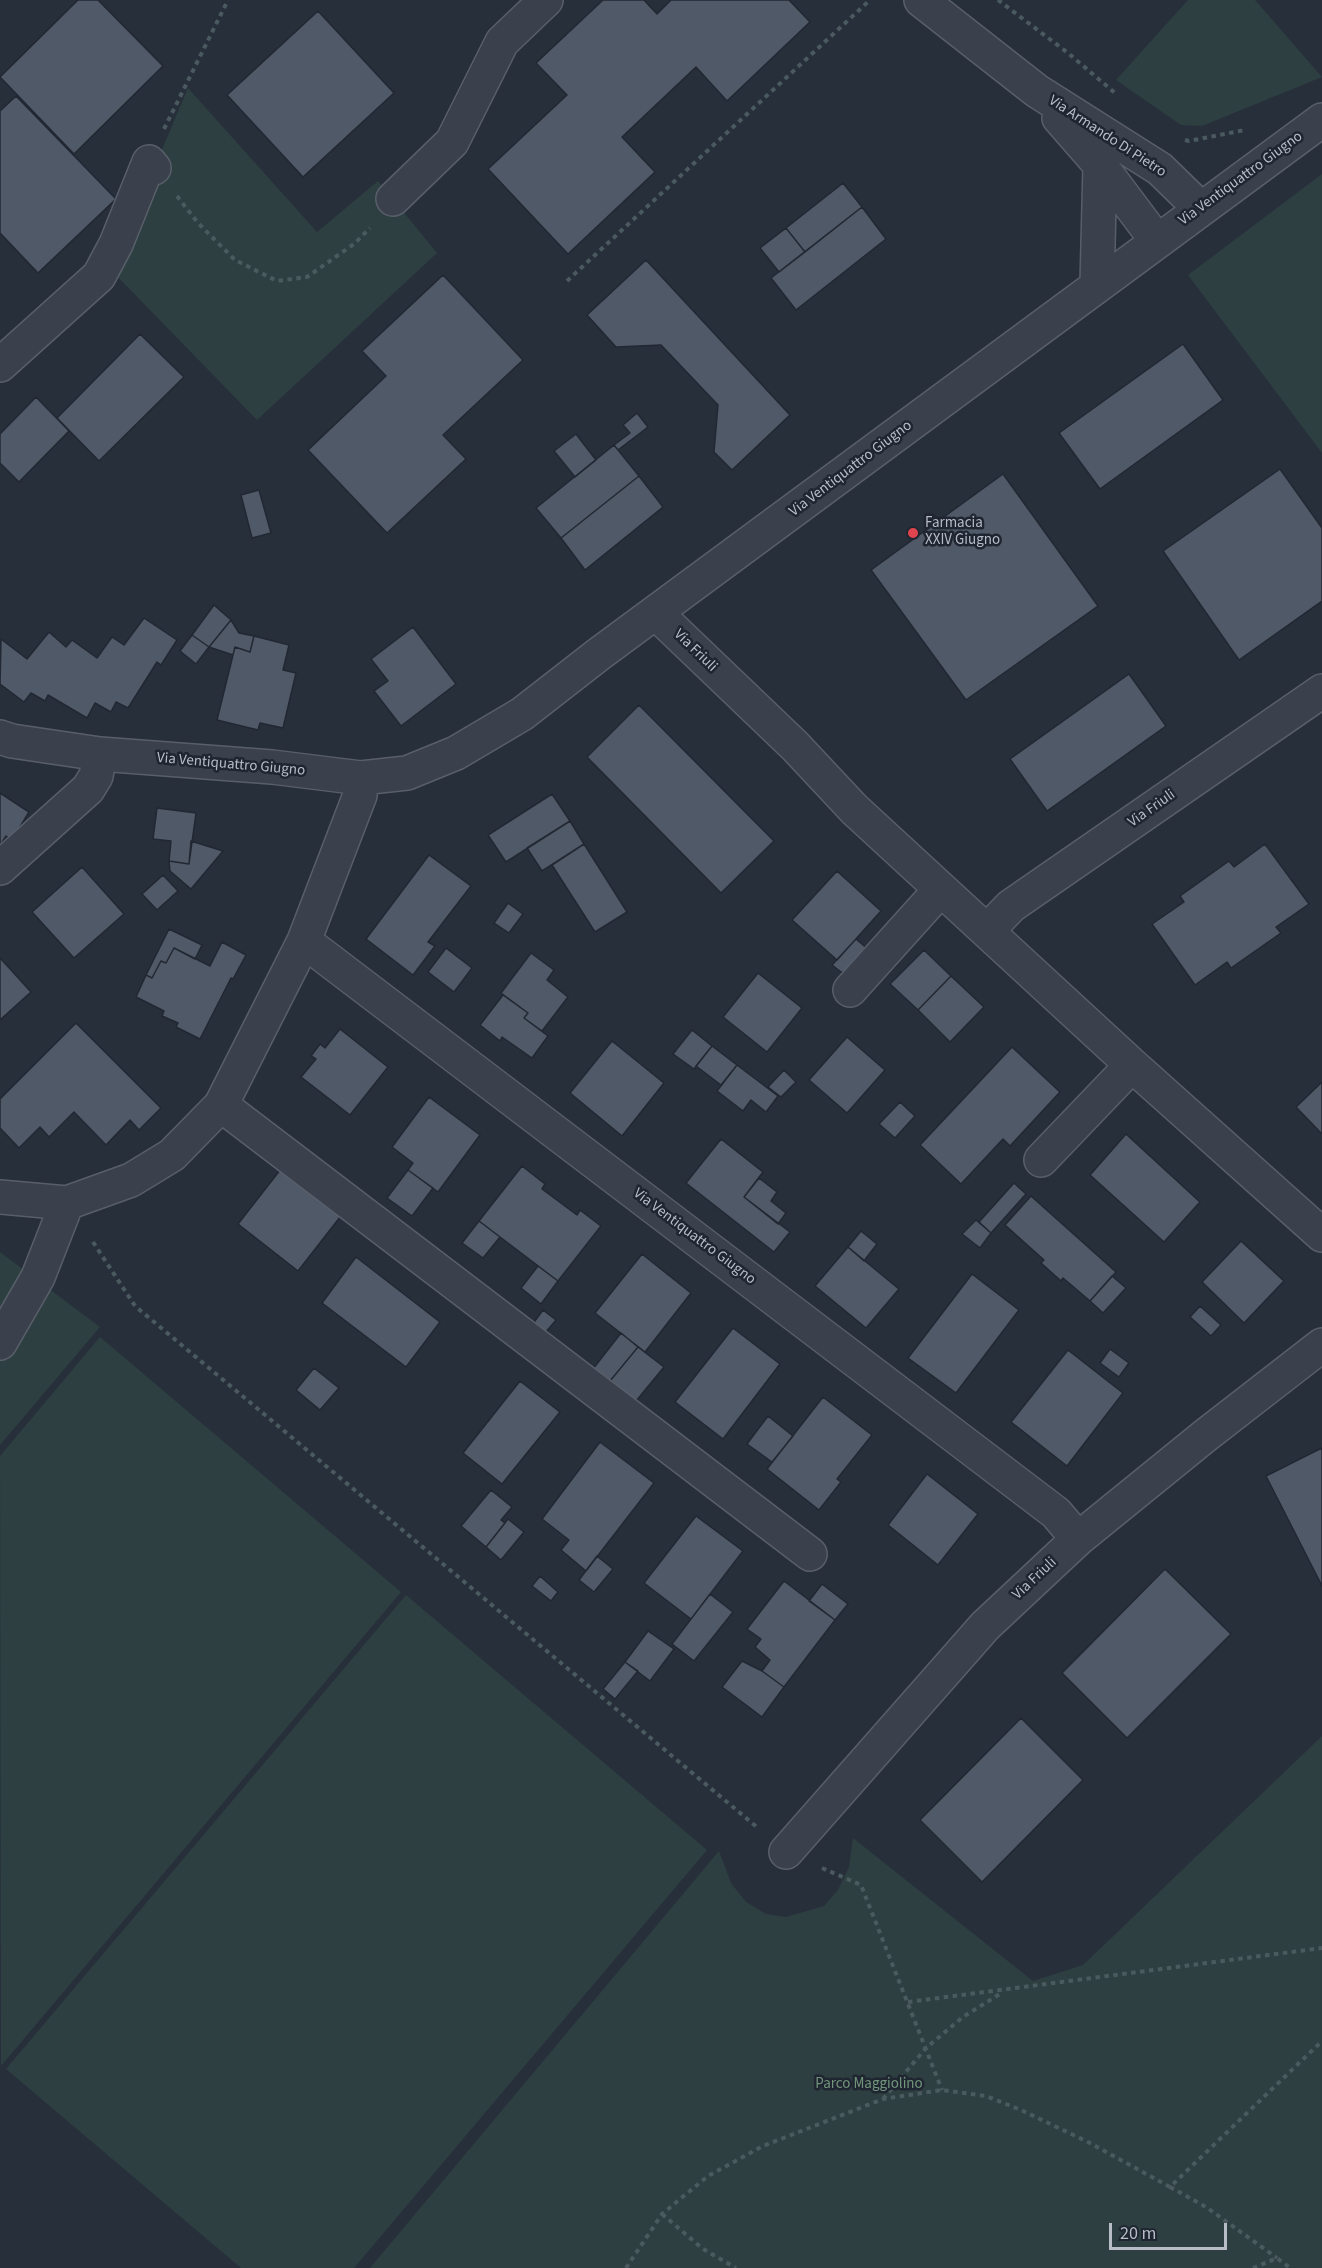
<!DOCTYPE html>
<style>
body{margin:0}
#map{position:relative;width:1322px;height:2268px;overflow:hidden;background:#272f3b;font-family:"Source Sans 3",sans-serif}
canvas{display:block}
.scale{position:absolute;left:1109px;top:2223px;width:118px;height:27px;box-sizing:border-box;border:3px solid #b7bcc7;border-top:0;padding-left:8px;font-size:18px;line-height:21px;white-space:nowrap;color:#b7bcc7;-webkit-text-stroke:4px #202631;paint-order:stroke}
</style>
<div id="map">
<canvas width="1322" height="2268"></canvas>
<div class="scale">20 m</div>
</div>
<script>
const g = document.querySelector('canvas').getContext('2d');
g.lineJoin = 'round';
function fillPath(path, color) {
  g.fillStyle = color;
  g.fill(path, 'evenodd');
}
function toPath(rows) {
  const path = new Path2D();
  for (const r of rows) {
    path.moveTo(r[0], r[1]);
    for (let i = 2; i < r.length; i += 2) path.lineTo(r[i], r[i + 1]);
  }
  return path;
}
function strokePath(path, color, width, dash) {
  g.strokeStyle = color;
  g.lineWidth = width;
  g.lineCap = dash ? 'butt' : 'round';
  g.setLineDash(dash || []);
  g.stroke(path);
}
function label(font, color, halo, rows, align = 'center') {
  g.font = font + ' "Source Sans 3",sans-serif';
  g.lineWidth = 5;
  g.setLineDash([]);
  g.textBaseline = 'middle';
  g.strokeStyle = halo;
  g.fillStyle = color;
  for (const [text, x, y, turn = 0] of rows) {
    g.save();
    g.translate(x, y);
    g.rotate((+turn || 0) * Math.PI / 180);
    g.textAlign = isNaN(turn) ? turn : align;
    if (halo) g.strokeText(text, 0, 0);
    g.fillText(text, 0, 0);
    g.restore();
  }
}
const green = toPath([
 [1188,0,1255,0,1322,77,1202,126,1181,125,1116,80],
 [188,88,317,232,378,181,437,253,257,420,111,270],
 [1322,174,1322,453,1188,275],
 [0,1252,100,1327,0,1445],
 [100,1337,401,1592,1,2066,0,1456],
 [406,1595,707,1850,354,2268,241,2268,6,2069],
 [1322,1736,1322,2268,370,2268,719,1851,731,1883,746,1902,766,1914,786,1917,824,1906,838,1890,849,1867,853,1838,1033,1981,1083,1965]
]);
const building = toPath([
 [78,0,98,0,163,66,74,154,0,77,78,0],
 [603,0,644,0,657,14,671,0,789,0,810,22,727,101,696,67,622,137,655,172,568,254,488,169,567,95,536,63,603,0],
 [318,11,394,93,303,177,227,95,318,11],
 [16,96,116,199,38,273,0,233,0,111,16,96],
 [843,183,862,207,805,252,786,228,843,183],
 [862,207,886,239,796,310,771,278,862,207],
 [786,228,805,252,779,272,760,248,786,228],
 [646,260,790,415,732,470,714,452,718,405,661,345,616,347,587,315,646,260],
 [443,275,523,360,443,435,466,459,387,533,308,450,386,376,362,351,443,275],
 [140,334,184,377,99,461,57,418,140,334],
 [1183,344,1223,400,1100,489,1059,433,1183,344],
 [36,397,69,431,19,482,0,463,0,434,36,397],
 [637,413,648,427,618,450,614,445,630,433,623,425,637,413],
 [576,434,596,460,575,477,554,451,576,434],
 [614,445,639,476,561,538,536,508,614,445],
 [1280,469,1322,528,1322,601,1239,660,1163,551,1280,469],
 [1003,474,1098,606,966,700,871,570,1003,474],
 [639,476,663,507,585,570,561,538,639,476],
 [259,490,271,533,252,538,241,495,259,490],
 [214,605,231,620,209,647,192,635,214,605],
 [144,618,177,640,161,665,157,662,128,708,116,702,111,712,95,703,87,718,48,695,45,701,31,693,24,702,0,684,1,639,27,659,49,632,66,647,72,640,97,658,112,637,124,645,144,618],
 [231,620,239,633,254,636,250,652,235,647,233,655,209,647,231,620],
 [413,627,456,684,401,726,374,691,388,681,371,659,413,627],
 [192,635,209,647,196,664,180,651,192,635],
 [254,636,289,645,283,670,296,673,283,728,260,723,258,730,217,720,235,647,250,652,254,636],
 [1129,674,1166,726,1047,811,1010,759,1129,674],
 [639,705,774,841,721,893,587,757,639,705],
 [0,793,29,812,12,840,6,836,0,846,0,793],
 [552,794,570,821,506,862,488,835,552,794],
 [157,808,196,813,189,864,169,861,171,841,153,839,157,808],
 [570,821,584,844,542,871,527,848,570,821],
 [191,841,223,851,191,889,170,871,169,861,189,864,191,841],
 [584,844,627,912,595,932,552,865,584,844],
 [1265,844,1309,904,1276,927,1281,933,1231,968,1227,962,1195,985,1152,924,1184,902,1180,896,1229,861,1234,867,1265,844],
 [429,855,471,886,428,942,435,946,413,975,366,939,429,855],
 [82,867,124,914,74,958,32,912,82,867],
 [837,871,881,911,837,960,792,920,837,871],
 [163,875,178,891,157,910,142,894,163,875],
 [508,903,523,914,509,933,494,923,508,903],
 [169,929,202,945,195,959,174,948,166,963,161,961,152,978,146,975,169,929],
 [856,939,869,950,845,973,841,972,832,965,856,939],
 [222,942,246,955,233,979,231,978,200,1039,176,1027,178,1023,162,1016,164,1011,136,997,146,975,152,978,161,961,166,963,174,948,210,966,222,942],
 [446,948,472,968,454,992,428,972,446,948],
 [924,950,951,976,918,1010,890,984,924,950],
 [531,953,554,970,547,980,568,997,542,1031,524,1018,528,1013,501,993,531,953],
 [0,958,31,992,0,1020,0,958],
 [758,973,802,1008,767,1052,723,1017,758,973],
 [951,976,984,1007,950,1042,918,1010,951,976],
 [503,995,528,1013,524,1018,548,1036,532,1058,502,1037,500,1041,480,1025,503,995],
 [76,1023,161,1108,139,1130,130,1120,106,1145,74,1112,49,1137,40,1127,19,1148,0,1128,0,1099,76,1023],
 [340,1029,388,1067,350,1115,301,1077,316,1059,311,1056,320,1044,325,1048,340,1029],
 [692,1030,712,1046,694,1069,673,1054,692,1030],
 [847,1037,885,1070,847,1113,809,1080,847,1037],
 [612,1041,664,1083,622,1136,570,1093,612,1041],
 [712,1046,737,1065,721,1085,696,1066,712,1046],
 [1012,1047,1060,1092,1010,1146,1003,1139,961,1184,920,1145,1012,1047],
 [737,1065,778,1096,766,1112,751,1100,743,1111,717,1091,737,1065],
 [784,1070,796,1082,781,1097,768,1087,784,1070],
 [1322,1082,1322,1134,1296,1107,1322,1082],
 [429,1097,480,1135,438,1192,408,1170,413,1163,392,1147,429,1097],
 [900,1102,915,1116,895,1138,879,1124,900,1102],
 [1126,1134,1200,1202,1164,1242,1090,1175,1126,1134],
 [721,1139,763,1172,744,1197,790,1232,774,1252,686,1183,721,1139],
 [284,1165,344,1212,298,1271,238,1224,284,1165],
 [522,1166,545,1184,542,1189,577,1215,580,1210,601,1226,558,1281,479,1221,522,1166],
 [408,1170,433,1188,412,1216,387,1198,408,1170],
 [759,1178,777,1192,771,1201,786,1213,778,1224,744,1197,759,1178],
 [1014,1183,1026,1194,991,1233,979,1222,1014,1183],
 [1031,1196,1116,1272,1090,1301,1063,1278,1061,1281,1041,1263,1044,1260,1005,1225,1031,1196],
 [976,1220,991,1233,980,1248,962,1234,976,1220],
 [479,1221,500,1237,483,1258,462,1243,479,1221],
 [861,1231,877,1244,864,1261,848,1247,861,1231],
 [1241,1241,1284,1281,1244,1323,1202,1282,1241,1241],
 [848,1247,899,1289,866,1328,815,1286,848,1247],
 [642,1254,691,1293,645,1352,595,1313,642,1254],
 [356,1257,440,1322,406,1367,322,1303,356,1257],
 [538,1266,558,1281,541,1304,521,1288,538,1266],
 [972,1274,1019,1310,956,1393,908,1358,972,1274],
 [1112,1276,1126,1288,1103,1313,1090,1301,1112,1276],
 [1200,1306,1221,1325,1211,1336,1190,1317,1200,1306],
 [543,1310,556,1320,541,1338,529,1329,543,1310],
 [733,1328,780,1364,723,1439,675,1402,733,1328],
 [621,1333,638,1347,605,1387,589,1374,621,1333],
 [638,1347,664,1367,632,1406,605,1387,638,1347],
 [1110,1349,1129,1363,1119,1377,1100,1363,1110,1349],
 [1068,1350,1123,1393,1067,1466,1011,1422,1068,1350],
 [314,1368,339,1388,320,1410,296,1390,314,1368],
 [520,1381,560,1412,502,1484,463,1453,520,1381],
 [823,1397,872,1435,837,1479,841,1482,819,1510,767,1469,823,1397],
 [768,1416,793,1436,772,1462,747,1444,768,1416],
 [600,1442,654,1483,586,1571,561,1550,569,1540,542,1519,600,1442],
 [1322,1448,1322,1586,1266,1476,1322,1448],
 [927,1474,978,1514,938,1565,888,1525,927,1474],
 [491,1490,512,1507,501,1520,505,1523,486,1547,461,1526,491,1490],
 [696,1516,743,1551,691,1619,644,1583,696,1516],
 [508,1519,524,1532,501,1560,486,1547,508,1519],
 [597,1556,613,1569,594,1592,579,1580,597,1556],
 [1165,1569,1231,1634,1127,1738,1062,1673,1165,1569],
 [540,1576,558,1592,551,1601,532,1586,540,1576],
 [784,1581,835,1620,784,1687,762,1671,770,1660,755,1647,761,1639,747,1629,784,1581],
 [822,1584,848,1604,835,1620,809,1601,822,1584],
 [710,1594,733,1612,694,1661,672,1644,710,1594],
 [648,1631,674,1649,650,1681,625,1662,648,1631],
 [742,1661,762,1671,784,1687,762,1717,722,1687,742,1661],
 [625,1662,638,1671,615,1699,603,1689,625,1662],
 [1021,1718,1083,1780,982,1882,920,1820,1021,1718]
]);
const path = toPath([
 [998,0,1068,53,1115,93],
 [164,129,228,0],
 [1185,140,1189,141,1245,130],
 [177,196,198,223,235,260,277,281,307,277,354,244,370,228],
 [567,281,870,0],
 [93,1242,135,1306,758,1828],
 [822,1868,861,1885,942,2090],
 [908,2002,1322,1948],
 [883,2099,926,2048,963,2017,1003,1992],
 [1170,2187,1206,2207,1277,2258],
 [662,2214,703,2249,736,2268],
 [626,2268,662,2214,708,2176,763,2146,883,2099,942,2090,986,2096,1021,2110,1088,2142,1170,2187,1322,2041],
 [1253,2268,1277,2258,1290,2268]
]);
const minor = toPath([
 [921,0,1037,91,1160,169,1201,209],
 [1059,118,1100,165,1157,241],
 [393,199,452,142,502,42,546,0],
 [1097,284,1100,165],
 [0,365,99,276,116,244,149,162,154,168],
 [656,613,795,746,854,809,1132,1065,1322,1235],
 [0,737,12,741,100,754,272,767,361,778,407,773,456,753,522,714,599,654,1322,120],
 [0,868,88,789,96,776,100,754],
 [987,931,1011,906,1322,691],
 [304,941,1056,1513,1078,1539],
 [850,990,941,889],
 [221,1105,810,1554],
 [1041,1160,1132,1065],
 [0,1197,67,1203,131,1180,172,1155,221,1105,304,941,360,795,361,778],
 [0,1343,38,1277,67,1203],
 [786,1852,985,1626,1078,1539,1206,1435,1322,1345]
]);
const markers = [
 [913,533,6,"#e0444e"]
];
const streetNames = [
 ["Via Armando Di Pietro",1107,137,33],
 ["Via Ventiquattro Giugno",1241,179,-36],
 ["Via Ventiquattro Giugno",851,469,-37],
 ["Via Friuli",695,651,44],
 ["Via Ventiquattro Giugno",231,765,5],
 ["Via Friuli",1152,809,-35],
 ["Via Ventiquattro Giugno",694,1237,37],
 ["Via Friuli",1035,1579,-43]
];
const poiNames = [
 ["Farmacia",925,524],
 ["XXIV Giugno",925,541]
];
const parkNames = [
 ["Parco Maggiolino",869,2085]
];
fillPath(green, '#2d3f40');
fillPath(building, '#505967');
strokePath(building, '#222833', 1.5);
strokePath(minor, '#595f6a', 36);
strokePath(path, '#4b5a5e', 4, [4.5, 4.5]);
strokePath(minor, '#3b414c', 33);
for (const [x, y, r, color] of markers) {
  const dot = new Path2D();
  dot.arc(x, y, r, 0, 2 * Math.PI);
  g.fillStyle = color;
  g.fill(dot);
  strokePath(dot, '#202631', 2);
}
label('15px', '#b7bcc7', '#202631', streetNames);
label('15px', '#b7bcc7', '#202631', poiNames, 'left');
label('15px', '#71957b', '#202631', parkNames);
</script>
